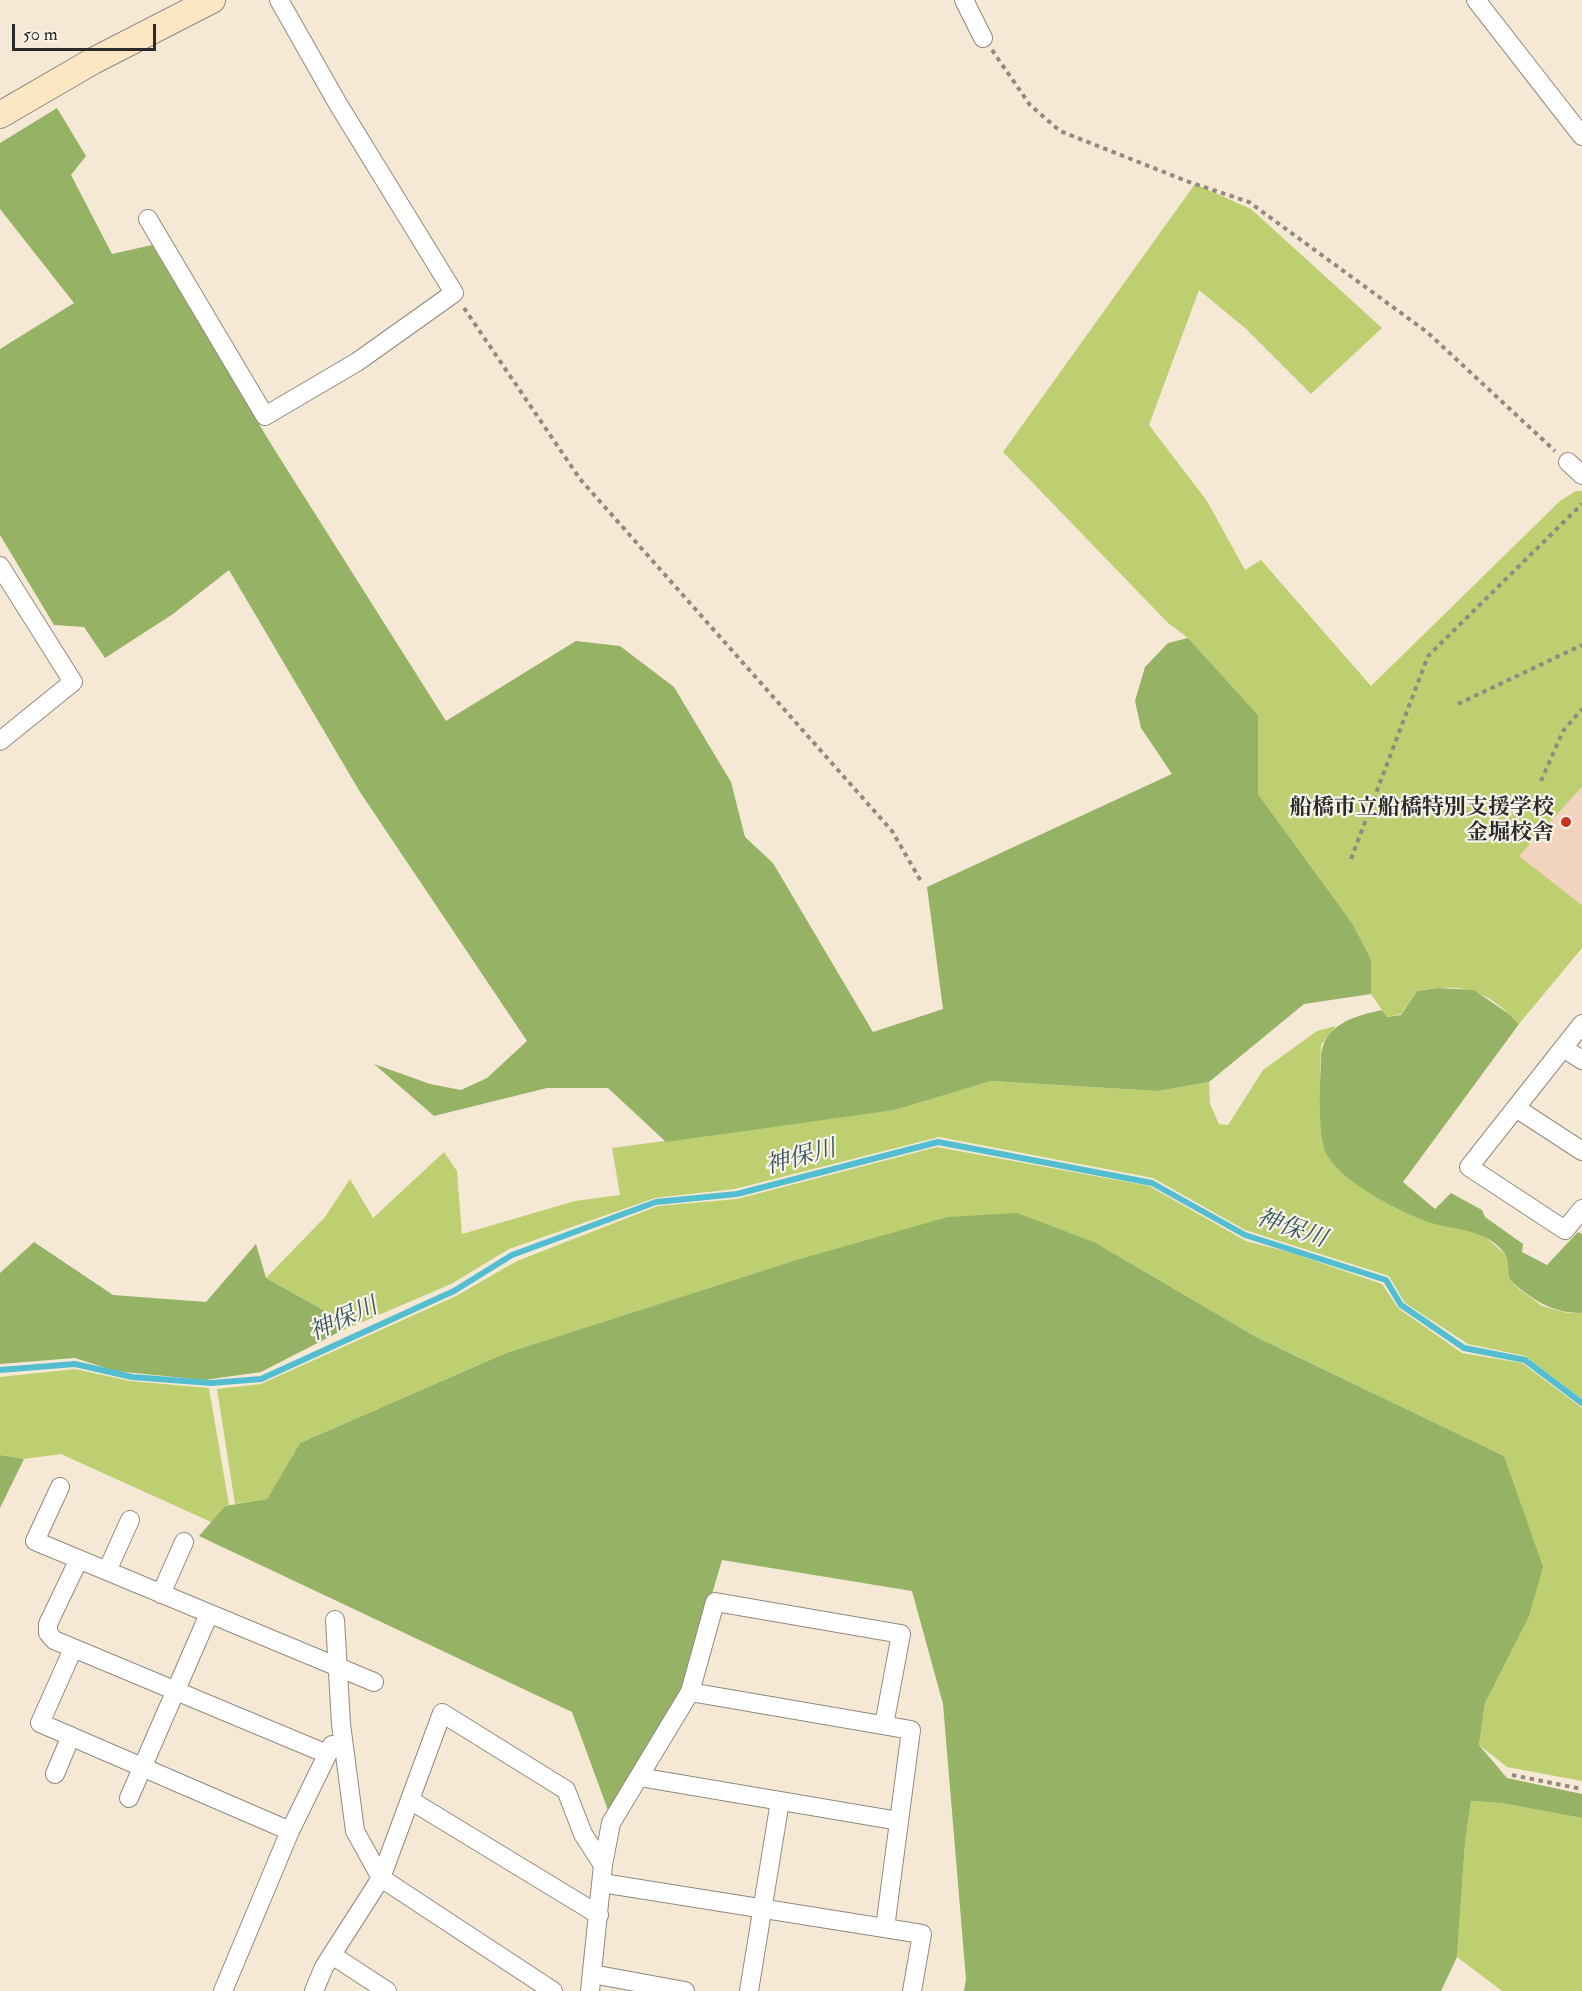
<!DOCTYPE html>
<html>
<head>
<meta charset="utf-8">
<style>
  body { margin:0 }
  #map { position:relative; width:1582px; height:1991px; overflow:hidden; background:#f5e9d6; font-family:"IM FELL Double Pica",serif }
  canvas { display:block }
  .scale { position:absolute; left:12px; top:24px; width:144px; height:27px; box-sizing:border-box; border:3px solid #2b2b2b; border-top:0; padding-left:8px; font-size:18px; line-height:21px; white-space:nowrap; color:#2b2b2b; -webkit-text-stroke:4px #f7f3e8; paint-order:stroke }
</style>
</head>
<body>
<div id="map">
<canvas width="1582" height="1991"></canvas>
<div class="scale">50 m</div>
</div>
<script>
const context = document.querySelector('canvas').getContext('2d');
context.lineJoin = 'round';
function fillPath(path, color) { context.fillStyle = color; context.fill(path, 'evenodd'); }
function strokePath(path, color, width, dash) { context.strokeStyle = color; context.lineWidth = width; context.lineCap = dash ? 'butt' : 'round'; context.setLineDash(dash || []); context.stroke(path); }
function label(font, color, halo, rows, align = 'center') {
  context.font = font + ' "IM FELL Double Pica","Noto Serif JP",serif'; context.lineWidth = 4.5; context.setLineDash([]); context.textBaseline = 'middle'; context.strokeStyle = halo; context.fillStyle = color; for (const [text, x, y, turn = 0] of rows) {
    context.save(); context.translate(x, y); context.rotate((+turn || 0) * Math.PI / 180); context.textAlign = isNaN(turn) ? turn : align; if (halo) context.strokeText(text, 0, 0); context.fillText(text, 0, 0); context.restore();
  }
}
const built = new Path2D(`
  M1582 787V905L1519 856Z`);
const green = new Path2D(`
  M1195 184 1251 209 1382 328 1311 394 1245 328 1199 290 1149 425 1207 501 1245 570 1261 560 1371 686 1560 501 1576 491H1582V787L1519 856 1582 905V948L1519 1024C1486 989 1463 983 1417 991L1401 1014 1387 1017 1371 994V959L1352 923 1258 794V715L1188 638 1168 623 1003 452Z
  M1336 1026 1321 1045 1320 1072 1323 1147 1336 1166 1361 1186 1436 1224 1482 1234 1506 1255 1510 1280 1519 1289 1542 1306 1568 1313H1582V1399L1525 1356 1468 1344 1405 1303 1389 1276 1245 1230 1153 1178 939 1137 735 1189 655 1198 509 1249 451 1284 337 1333 341 1320 266 1278 325 1217 350 1179 373 1218 444 1152 457 1171 462 1234 575 1201 620 1195 612 1148 895 1110 991 1081 1158 1091 1209 1082 1210 1104 1219 1124 1228 1125 1263 1070 1317 1031Z
  M937 1147 1149 1186 1246 1241 1292 1253 1382 1284 1398 1308 1462 1353 1522 1363 1582 1408V1781L1507 1767 1479 1745 1485 1703 1528 1619 1504 1456 1256 1337 1096 1243 793 1261 506 1353 300 1443 267 1499 235 1504 217 1389 261 1384 456 1296 517 1261 658 1206 737 1199Z
  M75 1369 130 1381 209 1388 229 1505 225 1506 211 1522 61 1454 24 1459 0 1455V1377Z
  M1471 1801 1501 1803 1582 1818V1991H1502L1457 1957 1465 1843Z`);
const forest = new Path2D(`
  M57 108 86 156 71 175 112 254 152 245 271 444 446 721 576 641 620 646 674 687 731 782 745 837 773 863 873 1032 943 1009 927 887 1172 774 1141 728 1135 701 1145 667 1168 643 1188 638 1258 715V794L1352 923 1371 959V994L1304 1004 1209 1082 1158 1091 991 1081 895 1110 666 1142 608 1088H547L434 1116 374 1064 430 1084 461 1090 487 1078 527 1041 360 792 229 570 173 614 105 658 84 627 54 625 0 535V349L74 303 0 209V143Z
  M1438 988 1474 990 1509 1014 1519 1024 1403 1182 1435 1209 1451 1193 1482 1210 1485 1217 1523 1244 1522 1252 1547 1265 1578 1232 1582 1234V1313C1552 1313 1532 1300 1510 1280 1508 1273 1508 1259 1505 1254 1488 1230 1460 1231 1435 1224 1405 1215 1330 1178 1323 1145 1318 1118 1320 1086 1321 1058 1322 1025 1354 1016 1382 1010L1387 1017 1401 1015 1417 991Z
  M1017 1213 1096 1243 1256 1337 1504 1456 1543 1567 1528 1619 1485 1703 1479 1745 1507 1778 1582 1794V1818L1501 1803 1471 1801 1465 1843 1457 1957 1441 1991H964L966 1979 943 1704 912 1591 722 1560 681 1700 609 1813 572 1712 199 1536 225 1506 267 1499 300 1443 506 1353 793 1261 948 1217Z
  M34 1242 113 1295 206 1302 256 1244 266 1278 341 1320 337 1333 261 1372 204 1380 115 1371 75 1358 0 1364V1273Z
  M0 1455 24 1459 0 1508Z`);
const stream = new Path2D(`
  M0 1370 75 1364 132 1377 211 1383 261 1379 454 1291 512 1255 656 1202 737 1194 938 1142 1152 1183 1245 1235 1386 1280 1401 1305 1464 1348 1525 1360 1582 1403`);
const path = new Path2D(`
  M992 50 1030 105 1060 131 1189 182 1249 202 1427 332 1555 451
  M464 308 580 479 892 831 922 883
  M1458 704 1582 645
  M1541 781 1563 731 1582 709
  M1351 859 1428 656 1582 504
  M1512 1775 1582 1789`);
const minor = new Path2D(`
  M964 0 983 38
  M1476 0 1582 136
  M148 219 265 416 357 362 454 293 338 104 279 0
  M1568 462 1582 475
  M0 566 73 682 0 741
  M1582 1024 1469 1167 1565 1230 1582 1209
  M1563 1048 1582 1060
  M1516 1108 1582 1151
  M60 1487 35 1541 374 1682
  M79 1559 48 1624V1633L54 1640 327 1754
  M107 1571 130 1520
  M161 1594 184 1542
  M335 1620 341 1724 355 1831 381 1878 553 1991
  M73 1649 40 1723 290 1831
  M690 1692 911 1730 885 1928
  M55 1774 71 1736
  M639 1777 899 1821
  M129 1798 209 1614
  M410 1800 599 1915
  M602 1883 922 1934 912 1991
  M332 1955 387 1991
  M592 1974 685 1991
  M223 1991 290 1831 332 1745
  M314 1991 324 1967 381 1878 442 1713 566 1790 583 1834 603 1865
  M590 1991 603 1865 611 1823 690 1692 715 1602 901 1634 884 1725
  M749 1991 780 1801`);
const secondary = new Path2D(`
  M0 115 93 61 212 0`);
const markers = [
  [1566,822,6,"#c8321e"]
];
const poiNames = [
  ["船橋市立船橋特別支援学校",1554,809],
  ["金堀校舎",1554,834]
];
const waterNames = [
  ["神保川",801,1159,-15],
  ["神保川",1291,1230,19],
  ["神保川",344,1321,-24]
];
fillPath(built, '#f2d4be');
fillPath(green, '#becf72');
fillPath(forest, '#96b264');
strokePath(stream, '#54bed1', 6);
strokePath(minor, '#908a80', 20);
strokePath(secondary, '#908a80', 28);
strokePath(path, '#908a80', 4, [4.5, 4.5]);
strokePath(minor, '#fff', 18);
strokePath(secondary, '#fce6c4', 26);
for (const [x, y, r, color] of markers) { const dot = new Path2D(); dot.arc(x, y, r, 0, 2 * Math.PI); context.fillStyle = color; context.fill(dot); strokePath(dot, '#f7f3e8', 2); }
label('bold 22px', '#2b2b2b', '#f7f3e8', poiNames, 'right');
label('italic 24px', '#37575d', '#f7f3e8', waterNames);
</script>
</body>
</html>
